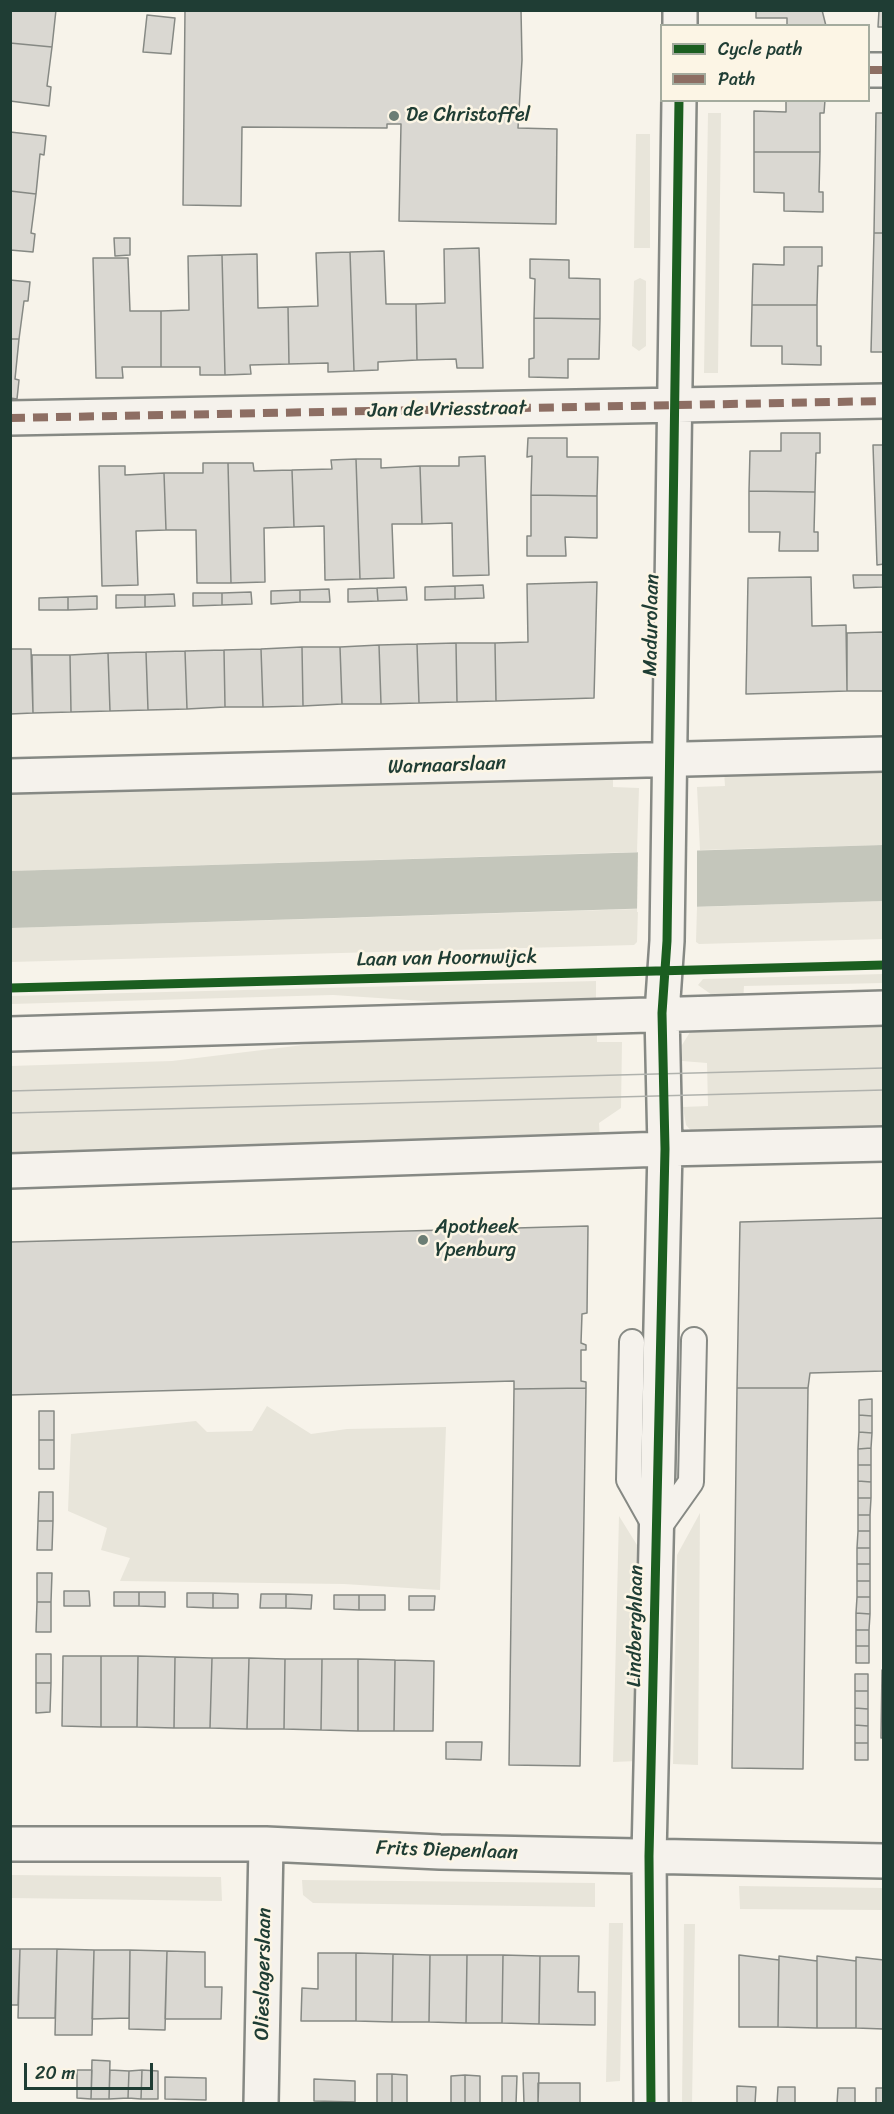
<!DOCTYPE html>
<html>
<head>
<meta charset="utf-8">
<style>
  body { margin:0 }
  #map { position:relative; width:894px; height:2114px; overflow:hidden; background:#f7f3ea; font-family:Sriracha,sans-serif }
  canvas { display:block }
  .frame { position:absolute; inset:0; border:12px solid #1f3d34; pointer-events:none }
  .legend { position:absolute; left:660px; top:24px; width:210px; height:78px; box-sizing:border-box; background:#fcf5e5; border:2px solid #a4ab9e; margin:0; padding:8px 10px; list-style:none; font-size:18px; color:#1f3d34 }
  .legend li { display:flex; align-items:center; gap:12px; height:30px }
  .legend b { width:30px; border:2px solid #a4ab9e }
  .scale { position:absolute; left:24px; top:2063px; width:129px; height:27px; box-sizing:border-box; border:3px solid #1f3d34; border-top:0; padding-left:8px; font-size:18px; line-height:21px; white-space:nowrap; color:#1f3d34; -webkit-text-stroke:4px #fcf5e5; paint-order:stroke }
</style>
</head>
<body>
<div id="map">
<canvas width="894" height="2114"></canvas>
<div class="frame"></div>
<ul class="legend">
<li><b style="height:8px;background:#1b5e20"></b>Cycle path</li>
<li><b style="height:8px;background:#8d6e63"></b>Path</li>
</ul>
<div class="scale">20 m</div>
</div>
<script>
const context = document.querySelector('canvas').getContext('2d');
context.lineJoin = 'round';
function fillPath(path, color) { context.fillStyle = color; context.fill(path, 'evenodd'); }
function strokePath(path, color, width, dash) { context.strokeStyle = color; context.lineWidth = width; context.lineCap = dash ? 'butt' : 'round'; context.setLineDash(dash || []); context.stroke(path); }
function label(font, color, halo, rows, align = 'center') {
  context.font = font + ' Sriracha,sans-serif'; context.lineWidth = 5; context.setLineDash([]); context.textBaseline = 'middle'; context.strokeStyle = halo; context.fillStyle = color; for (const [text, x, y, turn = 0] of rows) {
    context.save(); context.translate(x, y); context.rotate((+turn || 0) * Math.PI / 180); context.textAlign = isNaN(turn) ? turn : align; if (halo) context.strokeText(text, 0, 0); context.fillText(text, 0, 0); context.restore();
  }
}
const green = new Path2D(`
  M708 113H721L718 373H704Z
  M636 134H650V248H634Z
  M640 278 646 281V346L639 351 632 346 634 281Z
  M883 770V845L700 850 697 787 725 786 724 772Z
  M613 775V787L639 788 637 852 11 871 10 791Z
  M883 901V939L699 944 696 942 697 907Z
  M638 909 637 942 634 945 11 962 10 928Z
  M883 974V983L744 986 743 1002 719 1000 698 985 703 979Z
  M596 981V1007H514L333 995 11 1004 10 996Z
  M883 1020V1134L696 1136 686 1125 683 1107 708 1106 707 1063 682 1061V1045L692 1029Z
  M597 1028V1042H622L621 1108 599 1123 600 1142 11 1161 10 1066 172 1061 410 1032Z
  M267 1406 311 1434 347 1429 446 1427 440 1590 344 1584 120 1581 130 1558 101 1550 107 1528 68 1511 71 1434 196 1421 207 1432 252 1431Z
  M700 1513 698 1765 673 1764 677 1555Z
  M619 1516 642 1553 637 1761 613 1762Z
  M11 1875 221 1877 222 1901 11 1898Z
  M302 1880 595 1883V1907L313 1903 303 1895Z
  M739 1886 883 1888V1910L740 1909Z
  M609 1923H623L620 2081 606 2082Z
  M684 1924H695L692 2104 682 2103Z`);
const water = new Path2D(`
  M883 845 884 901 11 928 10 871Z`);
const pier = new Path2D(`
  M697 847V910L637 912 638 849Z`);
const building = new Path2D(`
  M10 10H56L52 47 10 43Z
  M185 10H521L522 60 518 128 557 129 556 224 399 221 401 124H387V128L242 127 241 206 183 205Z
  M756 10H822L826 26H787V18H756Z
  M879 10H884V27H878Z
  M147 15 175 18 171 54 143 52Z
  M10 43 52 47 47 86 51 87 49 106 10 101Z
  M786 100H825L824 113H820V152H754V111L786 112Z
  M876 113H884V233H874Z
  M10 132 46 136 44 155 40 154 36 194 10 191Z
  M754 152H820L819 192H823V212L784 211V193L754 192Z
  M10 191 36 194 31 233 35 234 33 252 10 250Z
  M874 233H884V352H871Z
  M114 238H130V255L115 256Z
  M784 247H822V266H818L817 305H752L753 264 784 265Z
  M479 248 483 368H457L456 359 417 360 416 304 445 303 444 249Z
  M384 251 386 304H416L417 360 378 362V370L354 371 350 252Z
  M350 252 354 371 328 372V363L289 364 288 307 318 306 316 253Z
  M257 254 258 308 288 307 289 364 250 365 251 374 225 375 222 255Z
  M222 255 225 375H200V367H161V311L189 310 188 256Z
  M93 258H128L130 311H161V367H122L123 378H96Z
  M530 259 569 260V278L600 279V319L534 318 535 279 530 278Z
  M10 280 30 282 28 301H24L19 339H10Z
  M752 305H817V346H821V365L782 364V346H751Z
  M534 318 600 319 599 359H568V378L529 377V359L534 358Z
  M10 339H19L15 379 19 380 17 399 10 398Z
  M781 433H820V453H816L815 492 749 491 750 451H781Z
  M528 438H567V457H598L597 496 531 495 532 456 527 457Z
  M873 445H884V564L877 565Z
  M485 456 489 575 453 576 452 523 422 524 420 466H459V457Z
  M356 459H381V468L420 466 422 524H392L394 578 360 579Z
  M356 459 360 579 325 580 324 526 294 527 292 470 332 469 331 460Z
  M203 463H228L231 583H197L196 530H166L164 473H203Z
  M228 463H253L254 471 292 470 294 527 264 528 265 582 231 583Z
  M99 466H125V475L164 473 166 530 136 531 138 585 102 586Z
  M749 491 815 492 814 532H818V551H779L780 532H749Z
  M531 495 597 496V538L565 537 566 556H527V536H531Z
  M853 575H883V587L854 588Z
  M811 577 812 626 846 625 847 691 746 694 748 578Z
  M597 582 594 698 496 701 495 643 528 642 527 584Z
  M483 585 484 598 455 599V586Z
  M455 586V599L425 600V587Z
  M406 587 407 600 378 601 377 588Z
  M377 588 378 601 348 602V589Z
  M329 589 330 602H300V590Z
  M300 590V602L271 604V591Z
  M251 592 252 604 222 605V593Z
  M193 593H222V605L193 606Z
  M174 594 175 606 145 607V595Z
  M116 595H145V607L116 608Z
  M97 596V609L68 610V597Z
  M68 597V610H39V598Z
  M884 632V691H847V633Z
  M456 643H495L496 701 457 702Z
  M456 643 457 702 419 703 417 644Z
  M417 644 419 703 381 704 379 645Z
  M379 645 381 704H342L340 647Z
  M302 647 303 706 263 707 261 649Z
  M302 647H340L342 704 303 706Z
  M10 649H31L33 713 10 714Z
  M261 649 263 707H225L224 650Z
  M224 650 225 707 187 709 185 651Z
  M185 651 187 709 148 710 146 652Z
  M146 652 148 710 110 711 108 653Z
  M108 653 110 711 71 712 70 655Z
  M32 655H70L71 712 33 713Z
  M884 1218V1371L810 1373 808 1388H737L740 1222Z
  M588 1226 587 1313 582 1314 581 1343 586 1345V1350H581V1381L586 1382V1388L514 1389V1381L10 1395V1242Z
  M586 1388 580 1766 509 1765 514 1389Z
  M737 1388H808L803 1769 732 1768Z
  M872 1399V1416L859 1415V1400Z
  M39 1411H54V1440H39Z
  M859 1415 872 1416V1433L859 1432Z
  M859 1432 872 1433 871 1448 858 1449Z
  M39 1440H54V1469H39Z
  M871 1448V1465H858V1449Z
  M858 1465H871V1482L858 1481Z
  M858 1481 871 1482V1498H858Z
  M39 1492H53V1521H38Z
  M858 1498H871L870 1515H858Z
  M858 1515H870V1531H858Z
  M38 1521H53L52 1550H37Z
  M858 1531H870V1548H857Z
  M857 1548H870V1564H857Z
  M857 1564H870V1581H857Z
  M37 1573H52L51 1602H37Z
  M857 1581H870V1597H857Z
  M64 1591H89L90 1606H64Z
  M114 1592H139V1606H114Z
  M139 1592H165V1607L139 1606Z
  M187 1593H213V1608L187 1607Z
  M213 1593 238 1594V1608H213Z
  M261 1594H286V1608H260Z
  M286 1594 312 1595 311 1609 286 1608Z
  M334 1595H359V1610L334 1609Z
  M359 1595H385V1610H359Z
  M409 1596H435L434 1610H409Z
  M857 1597H870V1614L856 1613Z
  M37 1602H51V1632H36Z
  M856 1613 870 1614 869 1630H856Z
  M856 1630H869V1646H856Z
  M856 1646H869V1663H856Z
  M36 1654H51V1683H36Z
  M63 1656H101V1727L62 1726Z
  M101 1656H138L137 1727H101Z
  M138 1656 175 1657 174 1728 137 1727Z
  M175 1657 212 1658 210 1728H174Z
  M212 1658H249L247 1729 210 1728Z
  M249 1658 285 1659 284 1729H247Z
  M285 1659H322L321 1730 284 1729Z
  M322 1659H358V1731L321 1730Z
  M358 1659 395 1660 394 1731H358Z
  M395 1660 434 1661 433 1731H394Z
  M882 1670H884V1738H881Z
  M855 1674H868V1691H855Z
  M36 1683H51L50 1712 36 1713Z
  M855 1691H868V1709L855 1708Z
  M855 1708 868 1709V1726L855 1725Z
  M855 1725 868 1726V1743H855Z
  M446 1742H482L481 1760 446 1759Z
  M855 1743H868V1760H855Z
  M10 1949H20L18 2005H10Z
  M20 1949H57L55 2018H18Z
  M57 1949 94 1950 92 2035H55Z
  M94 1950H130L129 2018 92 2019Z
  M130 1950 167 1951 165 2030 129 2029Z
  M167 1951 205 1952V1987H222L221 2019H165Z
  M318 1953H356V2021H301L302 1988 318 1989Z
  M356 1953 393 1954 392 2022 356 2021Z
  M393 1954 430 1955 429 2022H392Z
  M430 1955H467L466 2023 429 2022Z
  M467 1955H503L502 2023H466Z
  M503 1955 540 1956 539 2024 502 2023Z
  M739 1955 779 1960 778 2027H739Z
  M540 1956H579L578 1992H595V2025L539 2024Z
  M779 1956 817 1961V2028L778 2027Z
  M817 1956 856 1961V2028H817Z
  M856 1957 884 1960V2029L856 2028Z
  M92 2060 110 2061 109 2099H91Z
  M77 2070H92L91 2099 77 2098Z
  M110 2070 129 2071 128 2098 109 2099Z
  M142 2070 141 2099 128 2098 129 2071Z
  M142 2070 158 2071V2099H141Z
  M523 2073H539L538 2104H524Z
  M377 2074H392V2103H377Z
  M392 2074 407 2075V2103H392Z
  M465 2075V2104H451V2076Z
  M465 2075 480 2076V2104H465Z
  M502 2076H517L516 2104H502Z
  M165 2077 206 2078V2100L165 2099Z
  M314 2079 355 2081V2102L314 2101Z
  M538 2083H580V2104H538Z
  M737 2086 756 2087 755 2104H737Z
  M778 2087H795V2104H777Z
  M838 2088H855V2104H837Z
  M876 2088H884V2104H876Z`);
const service = new Path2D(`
  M632 1342 629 1480 657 1530 691 1482 694 1340`);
const minor = new Path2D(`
  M680 26V10
  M868 70H884
  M10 418 884 401
  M10 776 884 754
  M10 1034 884 1008
  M10 1171 665 1149 884 1144
  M10 1844H266L440 1852 884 1861
  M261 2104 266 1844
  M651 2104 649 1856 665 1149 662 1013 667 941 679 100`);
const tram = new Path2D(`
  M10 1091 884 1068
  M10 1113 884 1090`);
const quiet = new Path2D(`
  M868 70H884
  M10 418 884 401`);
const cycleway = new Path2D(`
  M10 988 884 965
  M651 2104 649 1856 665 1149 662 1013 667 941 679 100`);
const markers = [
  [394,116,6,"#6b7d74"],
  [423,1240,6,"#6b7d74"]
];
const poiNames = [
  ["De Christoffel",406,116],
  ["Apotheek",435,1228],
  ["Ypenburg",435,1251]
];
const streetNames = [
  ["Jan de Vriesstraat",447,410,-1],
  ["Madurolaan",652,625,-89],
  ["Warnaarslaan",447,766,-2],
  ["Laan van Hoornwijck",447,959,-1],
  ["Lindberghlaan",636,1626,-89],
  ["Frits Diepenlaan",447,1851,2],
  ["Olieslagerslaan",264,1974,-89]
];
fillPath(green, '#e8e5da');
fillPath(water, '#c4c6bb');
fillPath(pier, '#f7f3ea');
fillPath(building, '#dad8d2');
strokePath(building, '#868984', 1.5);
strokePath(service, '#868984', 28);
strokePath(minor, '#868984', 38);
strokePath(service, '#f5f2ec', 24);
strokePath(minor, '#f5f2ec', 33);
strokePath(tram, '#b0b2ad', 1.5);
strokePath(quiet, '#8d6e63', 8, [15, 8]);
strokePath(cycleway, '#1b5e20', 9);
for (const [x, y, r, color] of markers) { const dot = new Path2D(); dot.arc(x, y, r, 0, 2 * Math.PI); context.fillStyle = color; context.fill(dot); strokePath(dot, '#fcf5e5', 2); }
label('20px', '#1f3d34', '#fcf5e5', poiNames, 'left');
label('20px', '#1f3d34', '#fcf5e5', streetNames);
</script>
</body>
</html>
